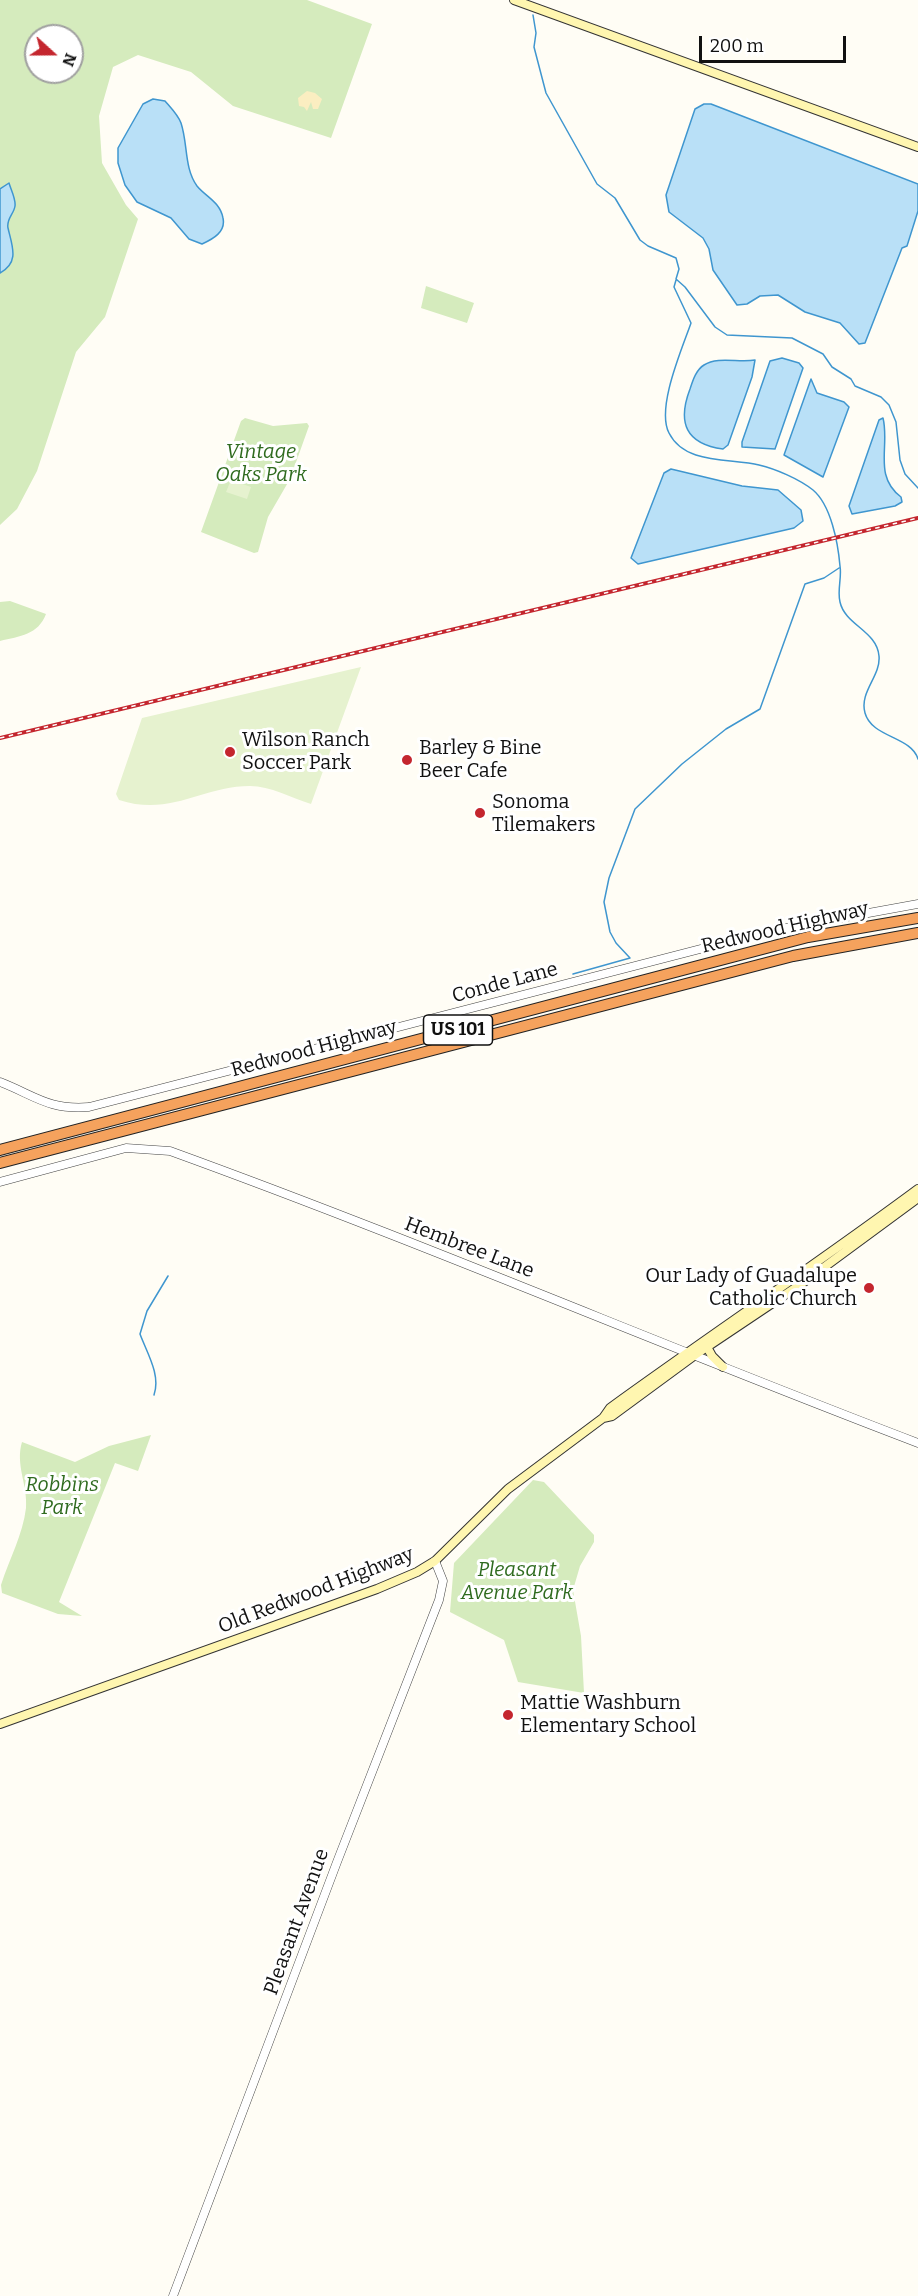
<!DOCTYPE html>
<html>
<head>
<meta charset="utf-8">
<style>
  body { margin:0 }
  #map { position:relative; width:918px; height:2296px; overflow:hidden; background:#fffdf5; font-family:Bitter,serif }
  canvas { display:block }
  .north { position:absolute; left:24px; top:24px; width:60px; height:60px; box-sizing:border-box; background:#fff; border:2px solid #a0a0a0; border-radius:50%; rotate:111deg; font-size:16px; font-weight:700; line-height:24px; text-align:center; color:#111 }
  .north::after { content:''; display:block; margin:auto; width:21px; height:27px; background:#c4262e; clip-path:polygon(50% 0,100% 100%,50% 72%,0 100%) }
  .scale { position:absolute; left:699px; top:36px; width:147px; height:27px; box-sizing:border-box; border:3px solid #111; border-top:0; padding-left:8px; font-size:18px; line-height:21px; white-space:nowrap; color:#111; -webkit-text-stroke:4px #fff; paint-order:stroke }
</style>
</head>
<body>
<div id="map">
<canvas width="918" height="2296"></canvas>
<div class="north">N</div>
<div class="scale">200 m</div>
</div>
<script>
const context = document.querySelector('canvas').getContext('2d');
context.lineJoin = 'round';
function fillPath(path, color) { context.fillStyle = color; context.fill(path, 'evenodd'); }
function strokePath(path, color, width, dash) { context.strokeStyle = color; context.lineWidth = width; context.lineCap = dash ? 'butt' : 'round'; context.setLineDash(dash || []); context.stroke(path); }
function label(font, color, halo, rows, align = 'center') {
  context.font = font + ' Bitter,serif'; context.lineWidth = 6; context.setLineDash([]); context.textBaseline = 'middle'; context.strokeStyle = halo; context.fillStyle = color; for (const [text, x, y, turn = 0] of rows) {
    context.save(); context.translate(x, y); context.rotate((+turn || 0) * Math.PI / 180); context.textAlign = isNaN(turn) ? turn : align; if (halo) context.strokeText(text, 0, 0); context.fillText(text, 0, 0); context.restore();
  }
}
const green = new Path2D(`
  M0 0H307L372 24 331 138 233 106 191 72 138 55 113 67 99 116 102 163 126 205 138 219 105 317 76 352 37 471 17 509 0 525ZM36 36H72V72H36Z
  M426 286 474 303 467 323 421 308Z
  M245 418 273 426 307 423 309 426 290 479 268 517 258 552 254 553 201 532 241 421Z
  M10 601 46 614C38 635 20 636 0 641V602Z
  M151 1435 138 1471 115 1463 59 1602 82 1616 58 1614 2 1593 1 1585C9 1560 23 1534 26 1508 28 1485 15 1465 22 1442L75 1462 109 1446Z
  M533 1480 544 1482 594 1535V1542L580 1566 573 1590 581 1636 584 1693 518 1682 504 1640 450 1612 454 1563Z`);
const sand = new Path2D(`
  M307 91 315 93 322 99 318 109H313L311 102 307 111 304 107 299 106 298 98Z`);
const pitch = new Path2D(`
  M231 480 251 487 247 499 226 492Z
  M361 667 311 804C292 798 270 786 250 786 202 786 171 817 119 800L116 794 142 718Z`);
const water = new Path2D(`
  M153 99 165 101C171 108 178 115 181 123 188 144 184 168 197 186 206 197 220 202 223 218 226 232 213 239 202 244L189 239 171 218 137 202 125 185 118 163V148L143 104Z
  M704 104H711L918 184V211L907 246 902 248 865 343 859 344 840 323 805 312 778 295 760 296 747 304 737 305 713 270 709 249 703 238 669 212 666 195 695 109Z
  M9 183C11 190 16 199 15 206 14 214 6 219 8 228 12 246 20 262 0 273V189Z
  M782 358 799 363 803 368 775 449 742 447V442L770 361Z
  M755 360 752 377 728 445 723 449C686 444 677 423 690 389 693 380 696 370 704 365 718 356 739 363 755 360Z
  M811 379 817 393 844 402 849 407 823 477 784 455Z
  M883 418C890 446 873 476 901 497L902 502 895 506 852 514 849 506 879 420Z
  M671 469 742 486 778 490 801 510 803 521 794 528 638 564 631 558 664 473Z`);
const stream = new Path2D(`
  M533 15 536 33 534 47 546 93 597 184 615 198 640 240 648 246 676 258 679 269 676 279 685 287 715 327 727 335 792 338 823 354 832 367 851 379 855 386 881 397 889 405 896 422 900 460 905 474 918 488
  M676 280 674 287 691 323C682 349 656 408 669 433 685 465 730 458 759 465 776 469 799 479 813 490 831 505 838 543 840 566 842 578 837 590 840 602 845 625 877 631 879 656 881 676 859 692 865 713 872 738 911 736 918 759
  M573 974 630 958 616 943 610 932 604 902 609 878 635 809 682 764 726 729 760 709 805 584 824 578 839 568
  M154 1395C161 1375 147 1353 140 1334L147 1311 168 1276`);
const tertiary = new Path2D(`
  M0 1082C36 1096 48 1110 89 1107L770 931 918 904
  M0 1182 126 1148 170 1151C421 1242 668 1348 918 1443
  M173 2296 337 1862 439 1600 443 1581 435 1561`);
const secondary = new Path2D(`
  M514 0 918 147
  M707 1347 712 1356 723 1367
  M603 1418 612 1416 695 1355 804 1282 918 1198
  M0 1724 377 1589 417 1572 435 1561 508 1489 603 1418 610 1408C712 1334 817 1264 918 1189`);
const motorway = new Path2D(`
  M0 1150 808 937 918 918
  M0 1163 793 956 918 933`);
const rail = new Path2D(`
  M0 738 918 518`);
const markers = [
  [230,752,6,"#c4262e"],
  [407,760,6,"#c4262e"],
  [480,813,6,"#c4262e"],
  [869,1288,6,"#c4262e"],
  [508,1715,6,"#c4262e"]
];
const shields = [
  [458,1030,69]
];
const shieldNames = [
  ["US 101",458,1030]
];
const parkNames = [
  ["Vintage",261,452],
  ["Oaks Park",261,475],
  ["Robbins",62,1485],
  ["Park",62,1508],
  ["Pleasant",517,1570],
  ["Avenue Park",517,1593]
];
const poiNames = [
  ["Wilson Ranch",242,740],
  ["Soccer Park",242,763],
  ["Barley & Bine",419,748],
  ["Beer Cafe",419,771],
  ["Sonoma",492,802],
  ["Tilemakers",492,825],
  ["Our Lady of Guadalupe",857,1276,"right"],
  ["Catholic Church",857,1299,"right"],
  ["Mattie Washburn",520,1703],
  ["Elementary School",520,1726]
];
const streetNames = [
  ["Redwood Highway",785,928,-13],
  ["Conde Lane",505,983,-15],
  ["Redwood Highway",314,1049,-15],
  ["Hembree Lane",469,1248,21],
  ["Old Redwood Highway",316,1591,-21],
  ["Pleasant Avenue",297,1922,-70]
];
fillPath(green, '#d5ebbd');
fillPath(sand, '#fbeec1');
fillPath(pitch, '#e6f2cf');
fillPath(water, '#b9e0f7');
strokePath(water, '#3f96cf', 1.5);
strokePath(stream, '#3f96cf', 1.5);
strokePath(tertiary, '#444', 9);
strokePath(secondary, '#333', 10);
strokePath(motorway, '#222', 12);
strokePath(tertiary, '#fff', 8);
strokePath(secondary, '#fff6b0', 8);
strokePath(motorway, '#f5a25d', 10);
strokePath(rail, '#c4262e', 4);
strokePath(rail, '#fff', 1.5, [4.5]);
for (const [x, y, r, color] of markers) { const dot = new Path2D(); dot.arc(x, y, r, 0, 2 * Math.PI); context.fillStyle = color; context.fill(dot); strokePath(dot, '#fff', 2); }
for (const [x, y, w] of shields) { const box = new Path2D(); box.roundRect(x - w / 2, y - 15, w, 30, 4.5); context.fillStyle = '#fff'; context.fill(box); strokePath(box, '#111', 1.5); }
label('bold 18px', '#111', null, shieldNames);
label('italic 20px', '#2f6b1f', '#fff', parkNames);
label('20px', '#111', '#fff', poiNames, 'left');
label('20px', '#111', '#fff', streetNames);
</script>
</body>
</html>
